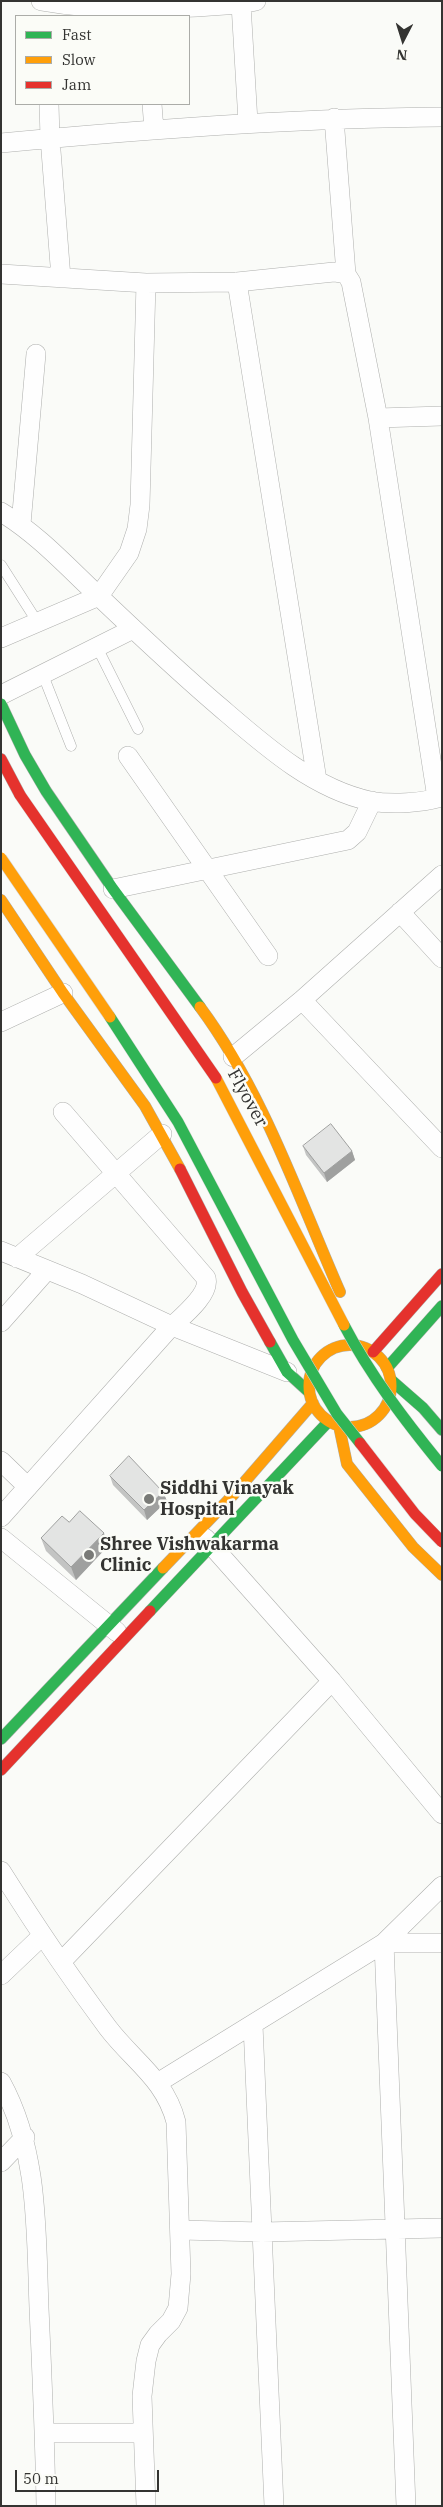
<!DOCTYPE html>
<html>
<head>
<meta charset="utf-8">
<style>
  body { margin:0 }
  #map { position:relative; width:443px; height:2507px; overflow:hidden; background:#fafbf8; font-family:"IBM Plex Serif",serif }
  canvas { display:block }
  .frame { position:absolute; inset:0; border:2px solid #343432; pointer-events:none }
  .legend { position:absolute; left:15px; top:15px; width:175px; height:90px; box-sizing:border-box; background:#fbfcf7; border:1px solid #abaca8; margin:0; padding:6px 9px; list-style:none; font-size:15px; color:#343432 }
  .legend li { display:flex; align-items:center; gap:10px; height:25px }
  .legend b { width:25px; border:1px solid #abaca8 }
  .north { position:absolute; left:378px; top:15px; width:50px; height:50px; -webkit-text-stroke:4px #fbfcf7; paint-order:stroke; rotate:185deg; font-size:14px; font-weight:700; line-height:20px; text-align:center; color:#343432 }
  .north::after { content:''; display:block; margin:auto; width:18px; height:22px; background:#343432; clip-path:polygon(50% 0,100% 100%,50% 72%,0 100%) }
  .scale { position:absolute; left:15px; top:2470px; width:144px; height:22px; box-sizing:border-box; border:2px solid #343432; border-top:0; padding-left:6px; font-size:15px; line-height:18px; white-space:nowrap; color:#343432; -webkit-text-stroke:4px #fbfcf7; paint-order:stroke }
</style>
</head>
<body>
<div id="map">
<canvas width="443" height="2507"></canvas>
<div class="frame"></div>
<ul class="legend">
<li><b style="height:6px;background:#30b455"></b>Fast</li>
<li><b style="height:6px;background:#ff9f0a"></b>Slow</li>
<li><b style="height:6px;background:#e5322d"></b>Jam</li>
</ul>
<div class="north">N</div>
<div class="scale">50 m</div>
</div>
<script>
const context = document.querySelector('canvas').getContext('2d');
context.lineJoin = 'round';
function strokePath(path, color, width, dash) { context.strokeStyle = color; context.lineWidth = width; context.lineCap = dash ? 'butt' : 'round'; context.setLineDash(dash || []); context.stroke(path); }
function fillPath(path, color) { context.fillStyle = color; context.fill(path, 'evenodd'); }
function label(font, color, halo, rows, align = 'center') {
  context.font = font + ' "IBM Plex Serif",serif'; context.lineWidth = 5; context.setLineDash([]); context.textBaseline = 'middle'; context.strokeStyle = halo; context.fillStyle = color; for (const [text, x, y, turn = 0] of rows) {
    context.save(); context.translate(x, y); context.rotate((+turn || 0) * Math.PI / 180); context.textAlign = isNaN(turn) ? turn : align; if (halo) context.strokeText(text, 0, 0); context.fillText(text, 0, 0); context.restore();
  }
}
const lane = new Path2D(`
  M1 565 38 623
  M97 647 138 729
  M43 675 71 746`);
const street = new Path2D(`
  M41 1C108 13 174 9 241 4L256 1
  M241 4 248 122
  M49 104 50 138 61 278
  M152 104 154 130
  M334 118 346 274
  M1 143C148 129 294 118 442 117
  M1 274 146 283 237 282 334 272 346 274 351 282 378 418 437 798
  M237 282 317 780
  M378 418 442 416
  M1 512C34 532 60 559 87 585 131 627 175 669 221 708 264 745 313 789 370 801 392 805 421 803 442 797
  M21 524 36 354
  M1 638 99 596 129 553 137 529 140 505 146 283
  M1 695 133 629
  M128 756 268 956
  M113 889 348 840 357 832 372 801
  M400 912 442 958
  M302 1000 442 1148
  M1 1022 63 993
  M233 1057 302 1000 442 875
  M1 1251 82 1284 172 1326 287 1372
  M17 1258 162 1134
  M1 1322 47 1270
  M1 1461 28 1487
  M1 1517C57 1455 112 1393 167 1331 179 1319 211 1295 206 1278L63 1112
  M1 1538 117 1632
  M205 1538 332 1681 442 1814
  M1 1871C35 1925 70 1977 108 2028 134 2062 165 2079 176 2122L181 2274 178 2308 171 2321 158 2334 150 2345 146 2361 142 2396 146 2506
  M61 1962 332 1681
  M1 1975 42 1936
  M253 2025 274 2506
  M1 2082C39 2151 36 2232 39 2308 42 2374 45 2440 46 2506
  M159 2082 384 1943 442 1886
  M1 2162 25 2137
  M180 2230 262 2232 442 2228
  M45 2433H143
  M406 2506 384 1943H442`);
const fast = new Path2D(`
  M1 704 25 755 46 791 113 889 200 1007
  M270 1342 287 1372 309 1392
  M387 1368 442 1306
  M391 1380 423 1408 442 1430
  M150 1611 329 1421
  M1 1739 163 1568`);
const slow = new Path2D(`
  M1 900 63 993 145 1106 180 1169
  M200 1007C263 1092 298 1196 340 1292
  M309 1386a41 41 0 1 1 82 0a41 41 0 1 1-82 0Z
  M339 1426 347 1464 413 1547 442 1575
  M163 1568 234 1494 313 1403`);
const jam = new Path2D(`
  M1 759 20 795
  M180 1169 242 1292 270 1342
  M373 1352 442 1274
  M1 1770 150 1611`);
const fastBridge = new Path2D(`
  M110 1017 178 1122 293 1340 337 1414 360 1443
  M344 1325C370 1375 406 1422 442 1466`);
const slowBridge = new Path2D(`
  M1 858 110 1017
  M216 1078 344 1325`);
const jamBridge = new Path2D(`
  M20 795 216 1078
  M360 1443 415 1514 442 1542`);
const wall = new Path2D(`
  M303 1146 352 1151 355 1160 327 1182 306 1155Z
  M110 1476 163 1492 167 1501 147 1520 113 1485Z
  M69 1522 108 1546 76 1580 46 1551 41 1538Z`);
const shadedWall = new Path2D(`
  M352 1151 355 1160 327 1182 324 1173Z
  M163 1492 167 1501 147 1520 144 1510Z
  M104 1533 108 1546 76 1580 71 1567Z`);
const building = new Path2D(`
  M331 1124 352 1151 324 1173 303 1146Z
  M129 1456 163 1492 144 1510 110 1476Z
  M80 1511 104 1533 71 1567 41 1538 62 1516 69 1522Z`);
const markers = [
  [149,1499,6,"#797a77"],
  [89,1555,6,"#797a77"]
];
const streetNames = [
  ["Flyover",247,1098,61]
];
const poiNames = [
  ["Siddhi Vinayak",160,1489],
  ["Hospital",160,1510],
  ["Shree Vishwakarma",100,1545],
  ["Clinic",100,1566]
];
strokePath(lane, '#aeafad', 11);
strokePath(street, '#aeafad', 20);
strokePath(fast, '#aeafad', 12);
strokePath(slow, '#aeafad', 12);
strokePath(jam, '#aeafad', 12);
strokePath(lane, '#fefefe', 10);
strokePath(street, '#fefefe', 19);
strokePath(fast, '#30b455', 11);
strokePath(slow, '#ff9f0a', 11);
strokePath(jam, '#e5322d', 11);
strokePath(fastBridge, '#d5d5d4', 12, []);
strokePath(slowBridge, '#d5d5d4', 12, []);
strokePath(jamBridge, '#d5d5d4', 12, []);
strokePath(fastBridge, '#30b455', 11);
strokePath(slowBridge, '#ff9f0a', 11);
strokePath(jamBridge, '#e5322d', 11);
fillPath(wall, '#c3c4c3');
fillPath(shadedWall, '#9fa09f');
fillPath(building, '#e3e4e3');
strokePath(building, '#9fa09f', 1);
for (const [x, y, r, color] of markers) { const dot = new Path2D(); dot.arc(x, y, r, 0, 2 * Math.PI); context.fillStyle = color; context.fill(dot); strokePath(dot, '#fbfcf7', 2); }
label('18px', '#343432', '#fbfcf7', streetNames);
label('bold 18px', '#343432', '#fbfcf7', poiNames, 'left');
</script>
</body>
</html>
